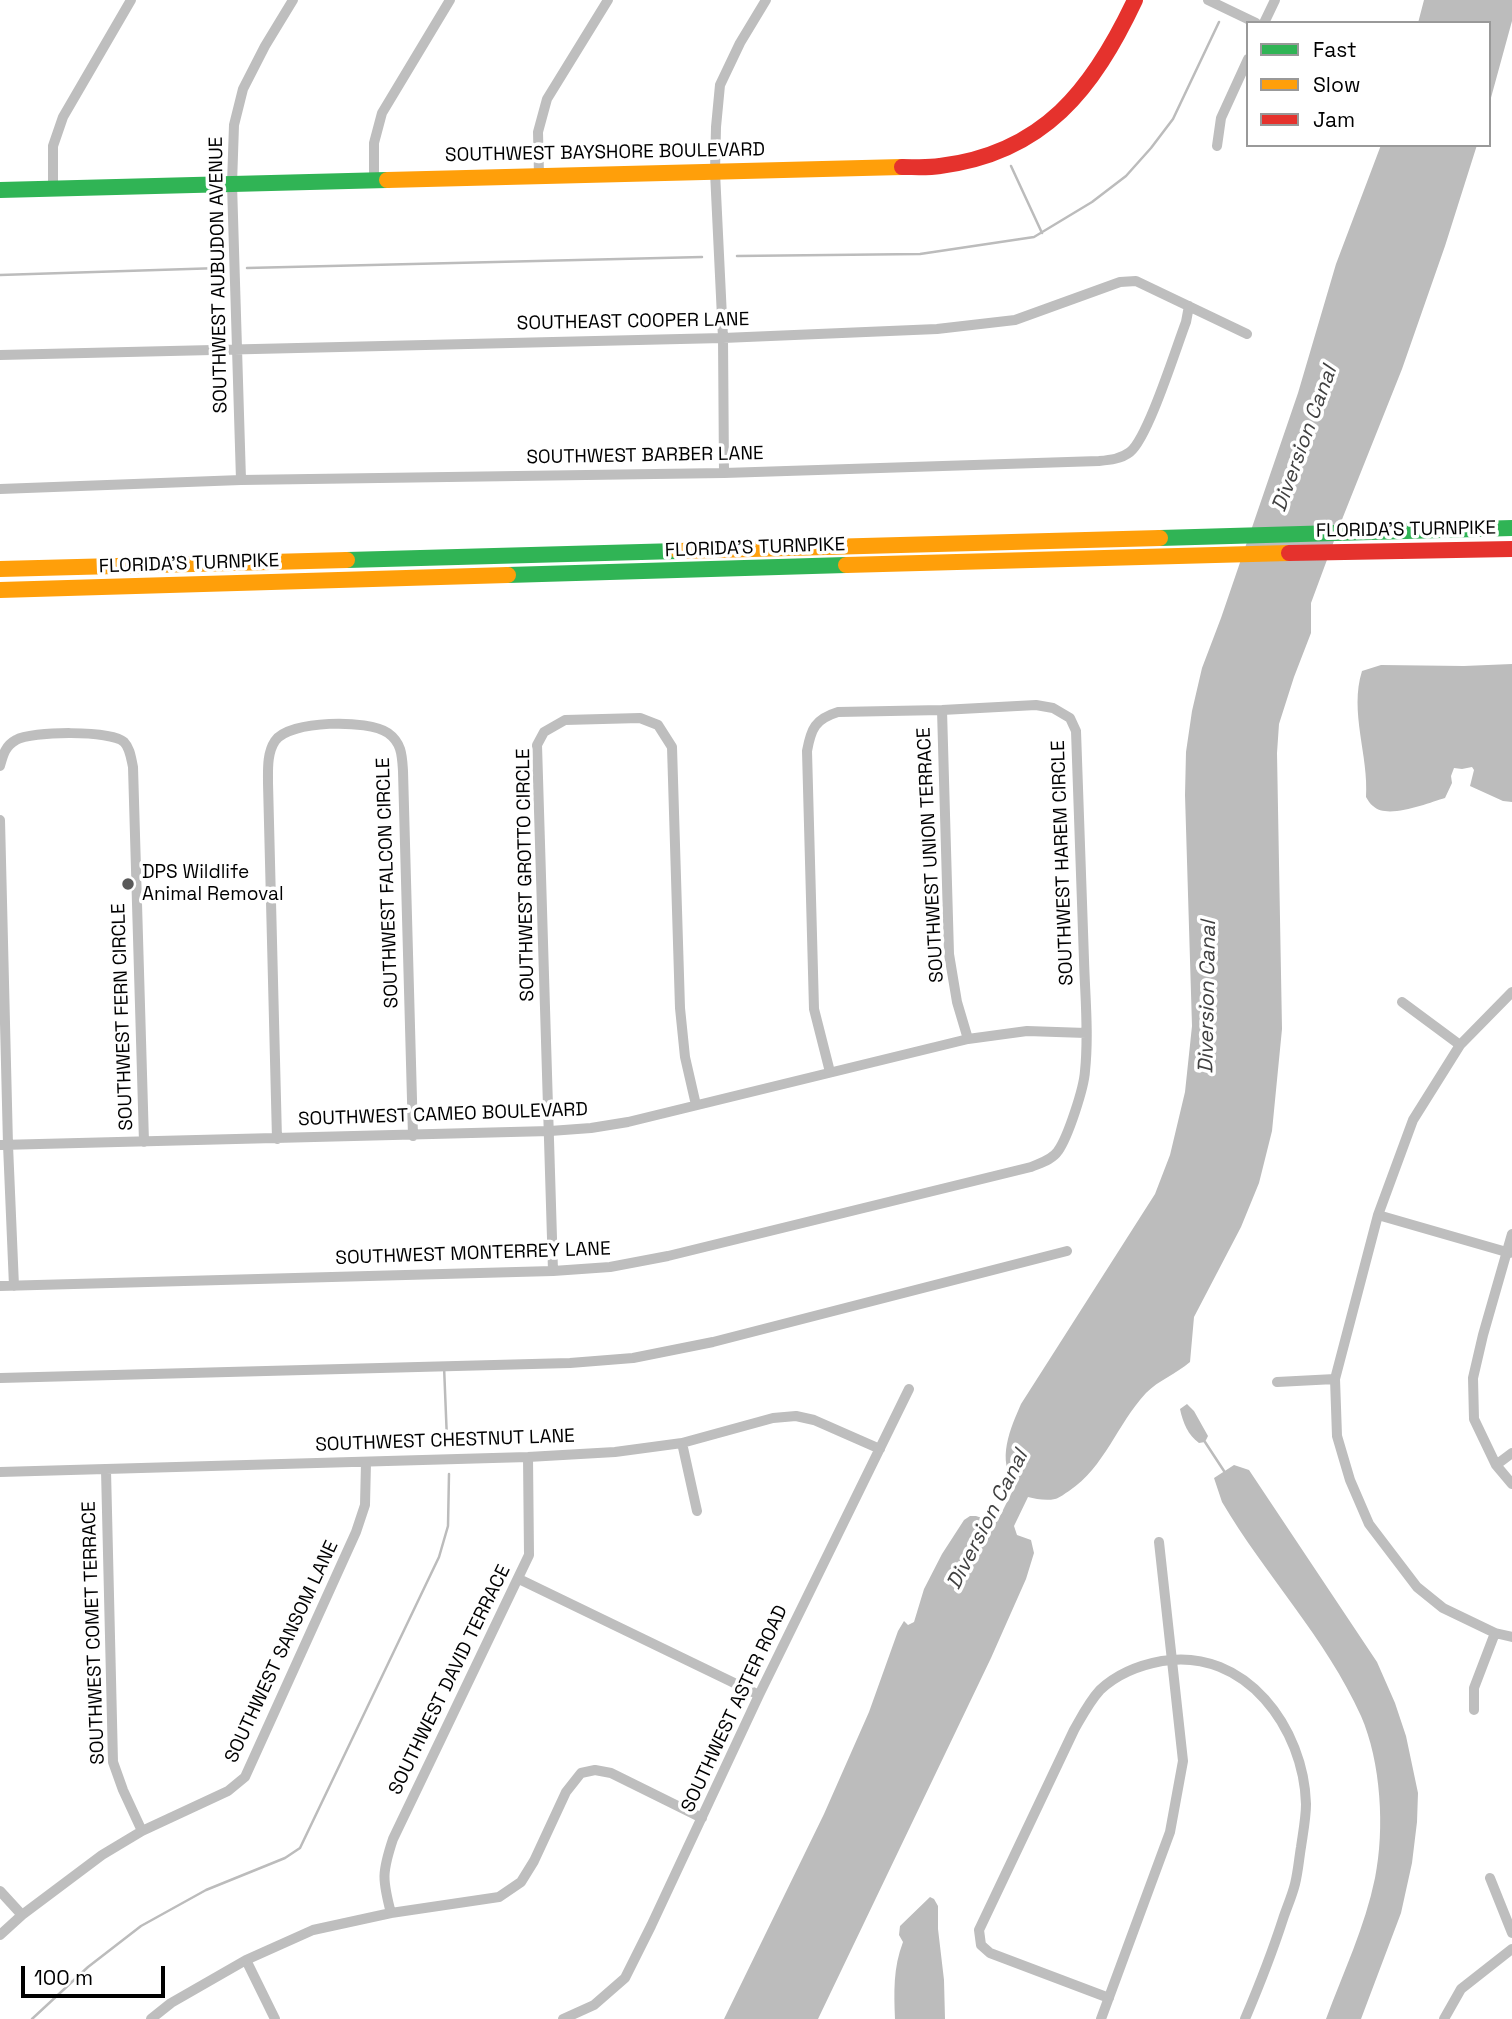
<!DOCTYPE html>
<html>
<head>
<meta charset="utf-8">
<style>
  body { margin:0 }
  #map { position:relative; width:1512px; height:2019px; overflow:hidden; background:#fff; font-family:"Space Grotesk",sans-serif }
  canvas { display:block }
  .legend { position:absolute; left:1246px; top:21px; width:245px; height:126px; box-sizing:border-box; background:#fff; border:2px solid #999; margin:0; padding:9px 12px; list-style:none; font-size:21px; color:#000 }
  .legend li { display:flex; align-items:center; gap:14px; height:35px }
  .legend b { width:35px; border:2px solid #999 }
  .scale { position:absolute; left:21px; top:1966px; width:144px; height:32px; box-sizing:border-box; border:4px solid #000; border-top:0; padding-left:9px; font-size:21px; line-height:24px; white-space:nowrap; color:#000; -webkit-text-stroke:5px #fff; paint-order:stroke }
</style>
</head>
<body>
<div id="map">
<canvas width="1512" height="2019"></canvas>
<ul class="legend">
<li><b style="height:9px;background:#30b455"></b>Fast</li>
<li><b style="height:9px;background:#ff9f0a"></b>Slow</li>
<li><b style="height:9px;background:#e5322d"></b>Jam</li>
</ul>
<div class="scale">100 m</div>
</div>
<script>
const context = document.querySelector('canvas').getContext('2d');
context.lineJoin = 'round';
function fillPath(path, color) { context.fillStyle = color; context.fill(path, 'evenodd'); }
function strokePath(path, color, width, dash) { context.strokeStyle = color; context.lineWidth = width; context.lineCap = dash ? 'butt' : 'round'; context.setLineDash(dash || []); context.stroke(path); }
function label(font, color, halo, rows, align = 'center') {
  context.font = font + ' "Space Grotesk",sans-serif'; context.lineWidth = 7; context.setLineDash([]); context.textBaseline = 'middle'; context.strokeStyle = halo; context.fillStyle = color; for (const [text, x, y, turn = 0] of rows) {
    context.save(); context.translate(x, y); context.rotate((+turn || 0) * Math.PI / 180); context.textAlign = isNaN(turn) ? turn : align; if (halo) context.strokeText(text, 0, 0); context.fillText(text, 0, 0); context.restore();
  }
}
const water = new Path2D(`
  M1424 0H1512V21L1489 105V23H1418Z
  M1381 145H1477L1445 246 1402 369 1341 522 1311 603V633L1294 677 1279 724 1277 753 1282 1029 1272 1131 1259 1183 1241 1227 1194 1317 1190 1362C1176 1374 1159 1380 1146 1393 1117 1424 1105 1467 1069 1491 1065 1493 1060 1498 1055 1499 1046 1501 1036 1499 1028 1497L1014 1526 1017 1535 1031 1540 1034 1553 1026 1579 991 1658 818 2019H724L824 1814 869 1712 898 1631 904 1621 908 1625 914 1622 924 1589 942 1554 964 1520 970 1516H976L988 1520 999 1518 1016 1484C995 1462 1011 1427 1021 1404L1155 1194 1170 1155 1185 1092 1192 1026 1185 795 1186 752 1192 711 1202 668 1221 618 1298 393 1336 264Z
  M1512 664V802L1503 801 1470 786 1474 770 1472 767 1462 769 1454 768 1451 776 1452 783 1445 798C1428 803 1387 820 1373 806 1370 804 1368 800 1366 797 1369 756 1349 712 1362 671L1381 665 1464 666Z
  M1187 1404 1194 1411 1208 1436 1205 1442 1199 1443C1188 1435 1183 1423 1180 1409Z
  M1234 1465 1249 1470 1377 1662 1395 1703 1406 1736 1418 1793 1417 1822 1412 1863 1401 1913 1361 2019H1326C1343 1973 1365 1927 1375 1878 1385 1829 1381 1762 1361 1716 1326 1638 1265 1575 1222 1502L1214 1478Z
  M930 1897 934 1899 938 1906V1929L944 1980 945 2019H895C894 1992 893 1968 903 1942L899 1935 900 1926Z`);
const stream = new Path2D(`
  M1011 166 1042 233
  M737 256 920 254 1034 237 1092 202 1126 176 1151 148 1173 119 1219 22
  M247 268 702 257
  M0 275 220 268
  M444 1366 447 1440
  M1205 1442 1224 1471
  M32 2019 88 1967 141 1926 206 1890 285 1858 300 1848 439 1557 448 1526 449 1474`);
const canal = new Path2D(`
  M0 1378 570 1363 633 1358 713 1342 1067 1251`);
const street = new Path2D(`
  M1208 0 1256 23
  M1264 23 1275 0
  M1217 146 1221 118 1248 59
  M539 175 538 132 547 99 608 0
  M374 180V143L382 113 450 0
  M53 189V146L63 117 131 0
  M0 355 723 338 937 329 1015 320 1120 282 1136 281 1247 334
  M724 473 723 338 715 172 716 127 720 85 740 43 766 0
  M241 480 232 184 234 125 243 89 265 46 293 0
  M0 489 241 480 724 473 1099 461C1110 460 1121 459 1130 452 1148 438 1176 348 1186 322L1189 306
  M942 710 949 954 957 1002 968 1039
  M0 766C3 755 5 746 16 740 31 731 111 730 124 742 130 748 131 758 133 767L144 1142
  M0 820 8 1145 14 1286
  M1512 992 1460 1045 1413 1120 1378 1215 1335 1379 1337 1436 1350 1480 1369 1524 1417 1587 1443 1608 1495 1633 1512 1637
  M1402 1002 1460 1045
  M277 1139 268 783C268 769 267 753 275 741 289 720 368 719 388 733 402 743 402 756 403 771L413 1136
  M0 1145 550 1131 591 1128 628 1122 968 1039 1027 1031 1086 1033
  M1378 1215 1510 1253
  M1512 1234 1483 1335 1473 1378 1474 1419 1496 1465 1512 1484
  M553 1271 537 745 544 732 565 720 640 718 658 725 672 747 680 1008 685 1057 696 1105
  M0 1286 553 1271 610 1267 668 1256 1031 1167C1040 1163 1052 1160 1058 1151 1068 1137 1084 1088 1085 1071 1089 1034 1085 996 1084 960 1082 883 1079 807 1076 731L1070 718 1053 708 1036 705 942 710 838 712C815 719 811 729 807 751L814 1009 830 1072
  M1277 1382 1335 1379
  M682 1443 697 1511
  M1496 1465 1512 1453
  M106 1470 113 1762 123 1790 142 1831
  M0 1472 528 1457 615 1452 682 1443 773 1418 796 1416 814 1420 880 1449
  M519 1579 759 1695
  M1474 1710V1688L1495 1633
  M1490 1878 1512 1933
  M0 1891 22 1915
  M391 1913C382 1879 382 1872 393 1839L529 1555 528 1457
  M0 1935 22 1915 102 1855 142 1831 228 1791 245 1777 356 1532 365 1505 366 1462
  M246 1960 275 2019
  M1109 1998 990 1953 981 1945 979 1930 1074 1730C1082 1716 1089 1702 1100 1690 1117 1674 1140 1665 1162 1661 1246 1647 1304 1729 1306 1804 1306 1818 1303 1833 1301 1847 1299 1859 1298 1872 1295 1884 1292 1896 1287 1907 1283 1919 1272 1953 1259 1986 1245 2019
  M151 2019 171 2003 246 1960 313 1930 391 1913 499 1897 521 1882 534 1861 566 1792 581 1773 595 1770 611 1773 702 1818
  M563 2019 594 2005 625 1978 651 1926 759 1695 909 1389
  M1101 2019 1170 1832 1183 1761 1159 1542
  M1444 2019 1461 1989 1512 1949`);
const fast = new Path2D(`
  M0 190 387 180
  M1160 538 1512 528
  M347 560 678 551
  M508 575 846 565`);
const slow = new Path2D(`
  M387 180 902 167
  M678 551 1160 538
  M846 565 1289 553
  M0 569 347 560
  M0 590 508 575`);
const jam = new Path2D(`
  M902 167C915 167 928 168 940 166 1044 153 1093 89 1135 0
  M1289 553 1512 549`);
const markers = [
  [128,884,7,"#595959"]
];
const streetNames = [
  ["SOUTHWEST BAYSHORE BOULEVARD",605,153,-1],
  ["SOUTHWEST AUBUDON AVENUE",219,275,-91],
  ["SOUTHEAST COOPER LANE",633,322,-1],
  ["SOUTHWEST BARBER LANE",645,456,-1],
  ["FLORIDA'S TURNPIKE",1406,530,-1],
  ["FLORIDA'S TURNPIKE",755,548,-2],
  ["FLORIDA'S TURNPIKE",189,564,-2],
  ["SOUTHWEST UNION TERRACE",931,855,-93],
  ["SOUTHWEST HAREM CIRCLE",1063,863,-92],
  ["SOUTHWEST GROTTO CIRCLE",526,875,-91],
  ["SOUTHWEST FALCON CIRCLE",388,883,-92],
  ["SOUTHWEST FERN CIRCLE",123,1017,-92],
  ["SOUTHWEST CAMEO BOULEVARD",443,1115,-2],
  ["SOUTHWEST MONTERREY LANE",473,1254,-2],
  ["SOUTHWEST CHESTNUT LANE",445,1441,-2],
  ["SOUTHWEST COMET TERRACE",94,1633,-92],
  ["SOUTHWEST SANSOM LANE",282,1652,-65],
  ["SOUTHWEST DAVID TERRACE",450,1680,-64],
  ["SOUTHWEST ASTER ROAD",735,1709,-65]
];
const poiNames = [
  ["DPS Wildlife",142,873],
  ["Animal Removal",142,895]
];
const waterNames = [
  ["Diversion Canal",1305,439,-70],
  ["Diversion Canal",1208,997,-89],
  ["Diversion Canal",988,1520,-63]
];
fillPath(water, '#bcbcbc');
strokePath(stream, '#bcbcbc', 2.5);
strokePath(canal, '#bcbcbc', 10);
strokePath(street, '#bebebe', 10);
strokePath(fast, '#30b455', 16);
strokePath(slow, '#ff9f0a', 16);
strokePath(jam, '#e5322d', 16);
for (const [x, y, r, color] of markers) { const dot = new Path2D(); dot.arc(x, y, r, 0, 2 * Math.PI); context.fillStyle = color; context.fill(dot); strokePath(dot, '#fff', 2.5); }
label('19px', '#000', '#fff', streetNames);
label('19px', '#000', '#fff', poiNames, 'left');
label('italic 21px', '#414141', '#fff', waterNames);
</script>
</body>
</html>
